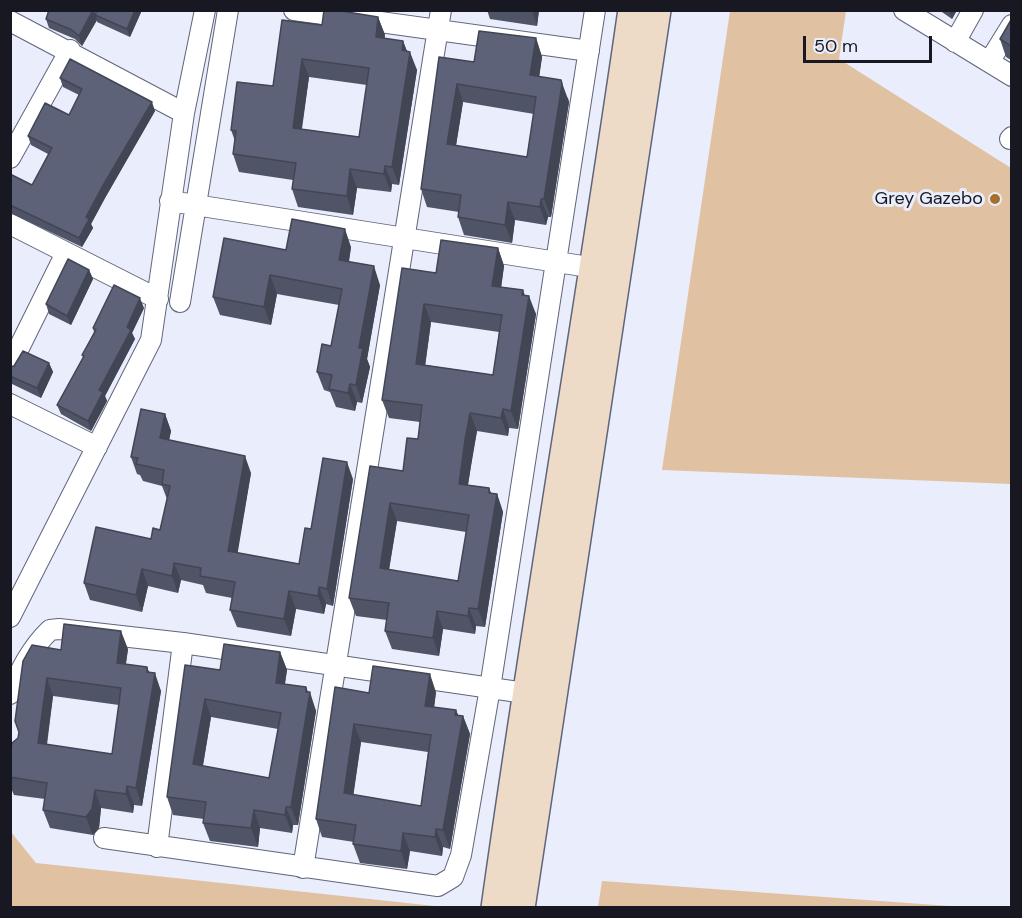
<!DOCTYPE html>
<html>
<head>
<meta charset="utf-8">
<style>
  body { margin:0 }
  #map { position:relative; width:1022px; height:918px; overflow:hidden; background:#e9edfc; font-family:"DM Sans",sans-serif }
  canvas { display:block }
  .frame { position:absolute; inset:0; border:12px solid #171821; pointer-events:none }
  .scale { position:absolute; left:803px; top:36px; width:129px; height:27px; box-sizing:border-box; border:3px solid #171821; border-top:0; padding-left:8px; font-size:18px; line-height:21px; white-space:nowrap; color:#171821; -webkit-text-stroke:4px #e9edfc; paint-order:stroke }
</style>
</head>
<body>
<div id="map">
<canvas width="1022" height="918"></canvas>
<div class="frame"></div>
<div class="scale">50 m</div>
</div>
<script>
const context = document.querySelector('canvas').getContext('2d');
context.lineJoin = 'round';
function fillPath(path, color) { context.fillStyle = color; context.fill(path, 'evenodd'); }
function strokePath(path, color, width, dash) { context.strokeStyle = color; context.lineWidth = width; context.lineCap = dash ? 'butt' : 'round'; context.setLineDash(dash || []); context.stroke(path); }
function label(font, color, halo, rows, align = 'center') {
  context.font = font + ' "DM Sans",sans-serif'; context.lineWidth = 6; context.setLineDash([]); context.textBaseline = 'middle'; context.strokeStyle = halo; context.fillStyle = color; for (const [text, x, y, turn = 0] of rows) {
    context.save(); context.translate(x, y); context.rotate((+turn || 0) * Math.PI / 180); context.textAlign = isNaN(turn) ? turn : align; if (halo) context.strokeText(text, 0, 0); context.fillText(text, 0, 0); context.restore();
  }
}
const green = new Path2D(`
  M730 11H846L839 59 1011 168V484L662 470Z
  M11 832 36 863 444 907H11Z
  M602 881 964 907H598Z`);
const street = new Path2D(`
  M294 10 589 51
  M904 10 1012 76
  M10 21 184 113
  M955 42 973 10
  M989 62 1012 25
  M1010 139 1012 137
  M10 158 70 50
  M170 201 595 268
  M10 224 158 299
  M180 302 228 10
  M10 366 66 253
  M10 404 97 447
  M10 617 151 340 184 113 205 10
  M10 694C20 671 31 648 50 630L59 629 183 643 525 693
  M104 838 438 886 453 877 461 855 490 688 595 10
  M157 847 183 643
  M303 868 441 10`);
const secondary = new Path2D(`
  M495 908C537 608 589 310 632 10
  M521 908 657 10`);
const wall = new Path2D(`
  M94 10 95 14 97 10H142L130 37 97 22V20L82 46 75 39 49 28 46 19Z
  M487 10H539L537 26 490 19Z
  M939 10H957L952 19Z
  M378 17 385 35 384 39 403 41 407 51 417 70 399 185 392 184 391 192 357 188 353 215 298 207 292 189 293 180 239 172 233 154 235 141 231 130 273 86 322 25ZM309 77 367 85 359 137 302 129Z
  M1011 20V60L1006 57 1000 39Z
  M536 38 542 57 539 76 568 98 569 102 551 217H548L546 225 515 220 512 243 464 235 458 217 459 212 427 207 421 189 439 57 474 62ZM463 102 534 114 527 157 456 146Z
  M60 78 155 111 105 198 91 224 93 228 82 247 10 213V174L32 185 48 154 31 145 28 136 69 115 79 95 63 87Z
  M351 247 349 262 380 285 367 359 370 367 362 403 357 402 355 411 336 407 330 392 324 390 317 372 331 346 339 305 277 294 271 325 220 315 213 297 286 250Z
  M498 248 504 266 501 287 523 290 524 295 536 314 518 429 509 428 508 436 477 431 472 458 468 485 489 488 491 493 497 494 503 512 485 627 476 626 475 634 443 629 439 656 392 649 385 631 387 620 356 616 349 598 403 471 418 439 420 422 389 418 382 400 436 273ZM431 322 499 332 493 375 425 365ZM397 521 466 532 458 581 389 570Z
  M89 270 93 279 71 325 49 314 46 304Z
  M144 308 132 333 135 339 105 396 107 401 91 431 61 414 57 405 83 357 82 355 94 332 93 328Z
  M49 363 53 372 41 398 10 383V367Z
  M165 414 171 431 169 440 251 473 237 553 299 564 311 529 353 479 333 606 326 604 324 614 296 609 291 636 237 627 230 610 232 598 206 593 203 585 181 580 178 593 148 586 142 612 90 600 84 583 151 539 160 530 167 499 162 486 143 481 140 475 137 474 131 457Z
  M128 649 126 664 147 667 149 672 161 691 142 806 134 805 133 813 101 808 99 828 93 835 50 828 43 810 45 799 14 795 10 786V752L18 738 19 733 15 721 61 650ZM53 696 119 705 112 754 47 745Z
  M280 652 287 670 285 684 306 687 316 711 298 825H293L292 833 260 828 258 847 210 841 203 823 204 819 173 815 167 797 185 665 220 670ZM211 717 278 729 269 778 203 766Z
  M335 687 369 693 436 692 434 707 456 710 458 715 463 716 470 734 450 849 443 847 442 856 410 851 407 869 360 863 353 844 354 842 322 837 316 819ZM361 742 428 752 421 806 353 795Z`);
const shadedWall = new Path2D(`
  M94 10 97 20 82 46 79 36Z
  M135 10H142L130 37 127 29Z
  M532 10H539L537 26Z
  M949 10H957L952 19Z
  M378 17 385 35 382 56 376 37Z
  M536 38 542 57 537 93 530 75Z
  M403 41 409 57 410 52 417 70 399 185 392 167Z
  M302 59 309 77 299 146 293 128Z
  M561 80 569 102 551 217 544 199Z
  M457 84 463 102 453 163 447 144Z
  M152 102 155 111 105 198 91 224 93 228 82 247 79 238 86 217 101 189Z
  M385 166 392 184 391 192 384 174Z
  M350 169 357 188 353 215 347 196Z
  M541 199 548 217 546 225 540 207Z
  M508 202 515 220 512 243 505 225Z
  M345 229 351 247 346 278 339 260Z
  M498 248 504 266 499 304 492 286Z
  M374 266 380 285 367 359 370 367 362 403 356 385 359 348Z
  M89 270 93 279 71 325 67 316Z
  M270 275 277 294 271 325 264 307Z
  M523 290 528 304 529 296 536 314 518 429 511 411Z
  M140 298 144 308 132 333 135 339 105 396 107 401 91 431 88 421 99 390Z
  M424 304 431 322 423 382 416 364Z
  M49 363 53 372 41 398 37 388Z
  M350 384 357 402 355 411 348 393Z
  M503 409 509 428 508 436 501 418Z
  M470 413 477 431 465 502 459 484Z
  M165 414 171 431 166 455 160 438Z
  M245 456 251 473 235 569 228 551Z
  M347 462 353 479 333 606 327 589Z
  M489 488 495 504 497 494 503 512 485 627 478 609Z
  M390 503 397 521 386 587 380 568Z
  M174 563 181 580 178 593 172 576Z
  M142 569 148 586 142 612 136 595Z
  M319 587 326 604 324 614 318 596Z
  M289 591 296 609 291 636 284 619Z
  M469 608 476 626 475 634 468 616Z
  M437 611 443 629 439 656 433 638Z
  M121 631 128 649 123 681 117 663Z
  M280 652 287 670 282 701 276 683Z
  M147 667 153 683 155 673 161 691 142 806 136 788Z
  M430 674 436 692 432 724 425 706Z
  M47 678 53 696 44 762 38 743Z
  M306 687 309 695 310 692 316 711 298 825 291 807Z
  M205 699 211 717 200 782 193 764Z
  M456 710 462 725 463 716 470 734 450 849 443 830Z
  M354 724 361 742 351 812 344 793Z
  M127 786 134 805 133 813 126 794Z
  M95 790 101 808 99 828 93 835 86 817Z
  M286 807 293 825 292 833 285 815Z
  M254 810 260 828 258 847 251 828Z
  M436 829 443 847 442 856 435 837Z
  M403 833 410 851 407 869 401 851Z`);
const building = new Path2D(`
  M49 10H93L79 36 72 30 46 19Z
  M97 10H135L127 29 95 15Z
  M324 10H335L378 17 376 37 403 41 402 50 410 52 392 167 385 166 384 174 350 169 347 196 292 189 296 163 233 154 236 131 231 130 237 82 273 86 282 20 322 25ZM302 59 369 68 359 137 293 128Z
  M1011 20V46L1000 39Z
  M479 31 536 38 530 75 561 80 562 84 544 199H541L540 207 508 202 505 225 458 217 461 195 421 189 439 57 474 62ZM457 84 536 97 527 157 447 144Z
  M70 59 152 102 101 189 86 217 89 219 79 238 10 205V174L32 185 52 148 28 136 45 103 69 115 82 89 60 78Z
  M292 219 345 229 339 260 374 266 359 348H363L356 385 350 384 348 393 329 389 332 375 317 372 322 344 331 346 342 289 270 275 264 307 213 297 224 238 286 250Z
  M441 240 498 248 492 286 523 290 522 295 529 296 511 411 503 409 501 418 470 413 465 440 459 484 489 488V493L497 494 478 609 469 608 468 616 437 611 433 638 385 631 389 603 349 598 370 466 403 471 407 438 418 439 422 405 382 400 402 268 436 273ZM424 304 502 315 493 375 416 364ZM390 503 469 515 458 581 380 568Z
  M68 259 89 270 67 316 46 304Z
  M114 285 140 298 127 327 131 330 99 390 103 392 88 421 57 405 84 356 82 355 96 330 93 328Z
  M23 351 49 363 37 388 10 376V367L14 366Z
  M141 409 165 414 160 438 245 456 228 551 299 564 305 528 311 529 323 458 347 462 327 589 319 587 318 596 289 591 284 619 230 610 235 582 200 576 201 568 174 563 172 576 142 569 136 595 84 583 96 527 151 539 153 528 160 530 170 486 162 484 164 470 136 464 138 458 131 457Z
  M64 624 121 631 117 663 147 667V672L155 673 136 788 127 786 126 794 95 790 92 809 86 817 43 810 47 783 10 777V752L12 743 18 738 19 732 15 721 23 661 32 645 61 650ZM47 678 121 688 112 754 38 743Z
  M224 644 280 652 276 683 306 687V692H310L291 807H286L285 815 254 810 251 828 203 823 206 802 167 797 185 665 220 670ZM205 699 281 713 269 778 193 764Z
  M373 666 430 674 425 706 456 710 455 715 463 716 443 830 436 829 435 837 403 833 401 851 353 844 356 825 316 819 335 687 369 693ZM354 724 431 735 421 806 344 793Z`);
const markers = [
  [995,199,6,"#a66f2a"]
];
const poiNames = [
  ["Grey Gazebo",983,199]
];
fillPath(green, '#e0c2a2');
strokePath(street, '#60657b', 22);
strokePath(secondary, '#60657b', 30);
strokePath(street, '#fff', 20);
strokePath(secondary, '#eddbc7', 27);
fillPath(wall, '#505467');
fillPath(shadedWall, '#414554');
fillPath(building, '#5d6278');
strokePath(building, '#414554', 1.5);
for (const [x, y, r, color] of markers) { const dot = new Path2D(); dot.arc(x, y, r, 0, 2 * Math.PI); context.fillStyle = color; context.fill(dot); strokePath(dot, '#e9edfc', 2); }
label('18px', '#171821', '#e9edfc', poiNames, 'right');
</script>
</body>
</html>
